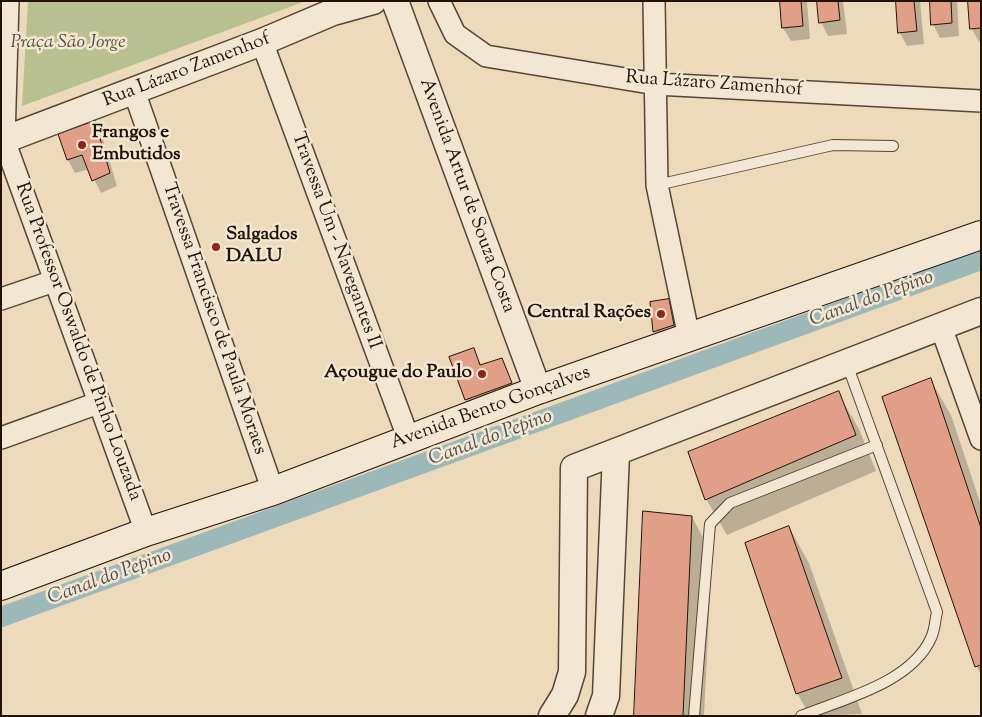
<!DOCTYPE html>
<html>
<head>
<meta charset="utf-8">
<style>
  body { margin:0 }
  #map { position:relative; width:982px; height:717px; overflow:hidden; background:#ecdabb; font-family:"Sorts Mill Goudy",serif }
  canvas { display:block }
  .frame { position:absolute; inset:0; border:2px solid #241209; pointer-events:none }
</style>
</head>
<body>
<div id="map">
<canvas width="982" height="717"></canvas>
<div class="frame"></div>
</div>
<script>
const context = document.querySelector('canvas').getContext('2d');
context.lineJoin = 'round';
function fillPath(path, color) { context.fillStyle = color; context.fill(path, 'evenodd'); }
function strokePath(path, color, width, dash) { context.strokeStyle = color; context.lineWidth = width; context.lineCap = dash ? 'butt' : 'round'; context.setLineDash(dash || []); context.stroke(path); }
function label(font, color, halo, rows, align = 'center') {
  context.font = font + ' "Sorts Mill Goudy",serif'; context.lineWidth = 5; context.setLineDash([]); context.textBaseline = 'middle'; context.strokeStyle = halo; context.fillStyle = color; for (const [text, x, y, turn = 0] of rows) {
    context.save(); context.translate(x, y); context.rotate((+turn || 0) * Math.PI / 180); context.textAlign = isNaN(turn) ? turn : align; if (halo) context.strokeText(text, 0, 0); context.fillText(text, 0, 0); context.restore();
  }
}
const green = new Path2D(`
  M28 1H306L22 106Z`);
const shadow = new Path2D(`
  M781 1H807L810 39 791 41 783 28Z
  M818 1H843L847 34 828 36 821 22Z
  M897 1H920L924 44 907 46 900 33Z
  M931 1H957L959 36 940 38 933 24Z
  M981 1V42H979L972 29Z
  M94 122 102 136 117 186 101 193 89 169 75 173 68 160Z
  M668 301 673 309 678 334 659 340 654 331Z
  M473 349 482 366 502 360 519 397 474 413 466 400Z
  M930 379 951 415 981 505V674L976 666Z
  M838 393 859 429 876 471 727 535 706 499Z
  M692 517 712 554 704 716H636Z
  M789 527 809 563 862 714 810 716 797 693 747 544Z`);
const canal = new Path2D(`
  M1 617 981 260`);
const building = new Path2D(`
  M780 1H801L803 26 782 28Z
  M817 1H838L840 20 819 23Z
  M896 1H914L917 31 898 33Z
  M930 1H951L952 23 931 25Z
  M968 1H981V28L970 29Z
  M95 121 110 173 92 181 82 155 67 160 58 134Z
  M669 299 674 325 653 332 650 302Z
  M474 348 480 365 502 358 512 383 465 400 449 357Z
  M931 378 981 528V665L975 667 882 397Z
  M839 391 856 435 705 500 688 452Z
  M643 511 692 516 683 716H634Z
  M789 526 842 678 796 694 745 543Z`);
const service = new Path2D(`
  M657 185 833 145 893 146
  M694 716 710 524 730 503 877 445
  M801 716C843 699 911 683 931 638 935 630 935 620 937 612L847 364`);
const minor = new Path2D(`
  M8 1 4 140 146 532
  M439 1 455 34 486 56 656 84 981 101
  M654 1 657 185 689 337
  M262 42 409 440
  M134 91 273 491
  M1 299 54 281
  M941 327 981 439
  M1 438 98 403`);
const tertiary = new Path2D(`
  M395 1 538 390
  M1 141 262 42 333 12 373 1
  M552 716 565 695 572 672 574 468 981 311
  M599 716 606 696 616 453`);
const secondary = new Path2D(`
  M1 586 146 532 273 491 538 390 981 235`);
const markers = [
  [82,145,5,"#8f2418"],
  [216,247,5,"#8f2418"],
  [661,314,5,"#8f2418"],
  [482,374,5,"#8f2418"]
];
const parkNames = [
  ["Praça São Jorge",68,44]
];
const streetNames = [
  ["Rua Lázaro Zamenhof",187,71,-21],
  ["Rua Lázaro Zamenhof",714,85,4],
  ["Avenida Artur de Souza Costa",466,196,70],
  ["Travessa Um - Navegantes II",335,241,70],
  ["Travessa Francisco de Paula Moraes",213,319,71],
  ["Rua Professor Oswaldo de Pinho Louzada",77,342,70],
  ["Avenida Bento Gonçalves",491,409,-20]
];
const poiNames = [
  ["Frangos e",92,134],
  ["Embutidos",92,156],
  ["Salgados",226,236],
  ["DALU",226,258],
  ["Central Rações",651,314,"right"],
  ["Açougue do Paulo",472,374,"right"]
];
const waterNames = [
  ["Canal do Pepino",872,300,-20],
  ["Canal do Pepino",491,439,-20],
  ["Canal do Pepino",110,578,-20]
];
fillPath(green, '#b8c090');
fillPath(shadow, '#0003');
strokePath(canal, '#9cb8b9', 20);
fillPath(building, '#e29f87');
strokePath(building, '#241209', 1);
strokePath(service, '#564436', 12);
strokePath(minor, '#564436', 24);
strokePath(tertiary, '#564436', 29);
strokePath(secondary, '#241209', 30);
strokePath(service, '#f3e7d3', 10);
strokePath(minor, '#f3e7d3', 21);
strokePath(tertiary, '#f3e7d3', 26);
strokePath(secondary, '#f3e7d3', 28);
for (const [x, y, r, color] of markers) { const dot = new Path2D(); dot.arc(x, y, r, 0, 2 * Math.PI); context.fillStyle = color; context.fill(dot); strokePath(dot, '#f3e7d3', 2); }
label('italic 19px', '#584f38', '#f3e7d3', parkNames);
label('19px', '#241209', '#f3e7d3', streetNames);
label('bold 19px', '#241209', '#f3e7d3', poiNames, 'left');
label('italic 20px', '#4e4c47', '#f3e7d3', waterNames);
</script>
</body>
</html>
